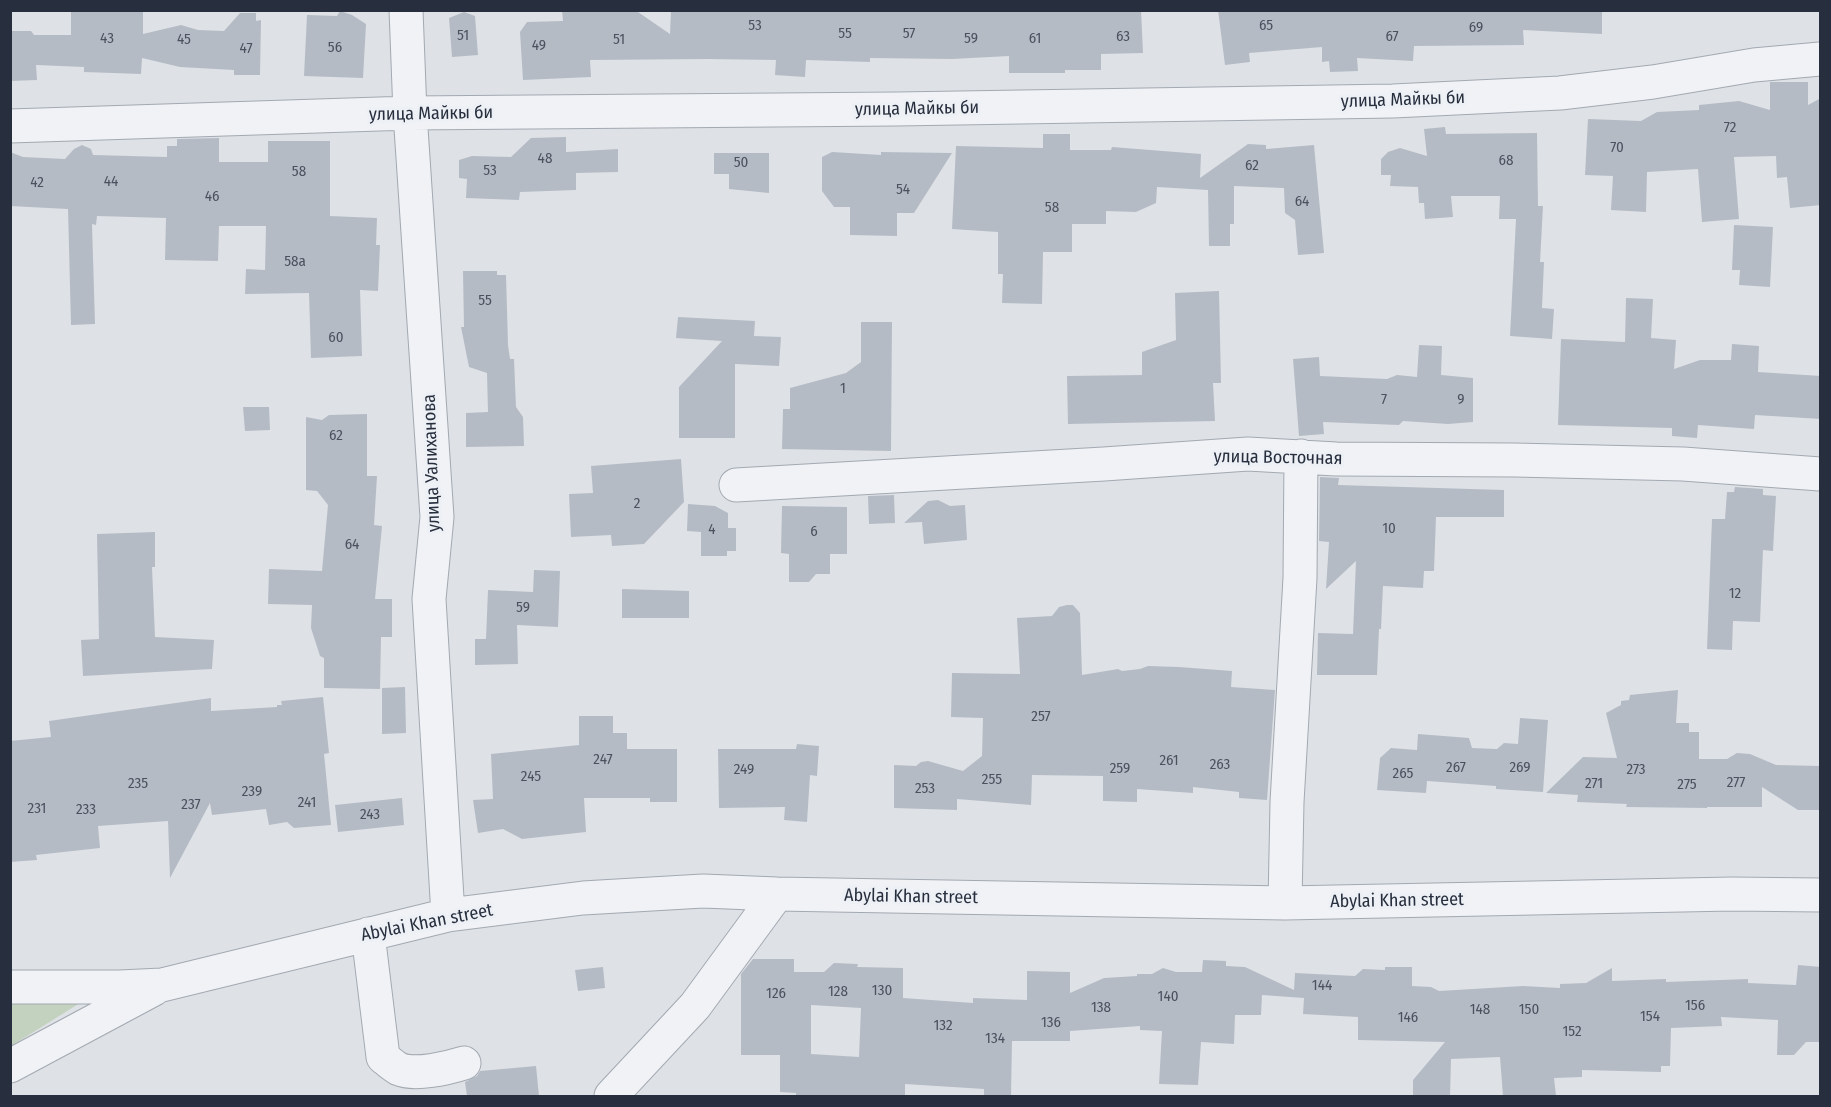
<!DOCTYPE html>
<html>
<head>
<meta charset="utf-8">
<style>
  body { margin:0 }
  #map { position:relative; width:1831px; height:1107px; overflow:hidden; background:#dee2e7; font-family:"Fira Sans Condensed",sans-serif }
  canvas { display:block }
  .frame { position:absolute; inset:0; border:12px solid #272f3e; pointer-events:none }
</style>
</head>
<body>
<div id="map">
<canvas width="1831" height="1107"></canvas>
<div class="frame"></div>
</div>
<script>
const context = document.querySelector('canvas').getContext('2d');
context.lineJoin = 'round';
function fillPath(path, color) { context.fillStyle = color; context.fill(path, 'evenodd'); }
function strokePath(path, color, width, dash) { context.strokeStyle = color; context.lineWidth = width; context.lineCap = dash ? 'butt' : 'round'; context.setLineDash(dash || []); context.stroke(path); }
function label(font, color, halo, rows, align = 'center') {
  context.font = font + ' "Fira Sans Condensed",sans-serif'; context.lineWidth = 6; context.setLineDash([]); context.textBaseline = 'middle'; context.strokeStyle = halo; context.fillStyle = color; for (const [text, x, y, turn = 0] of rows) {
    context.save(); context.translate(x, y); context.rotate((+turn || 0) * Math.PI / 180); context.textAlign = isNaN(turn) ? turn : align; if (halo) context.strokeText(text, 0, 0); context.fillText(text, 0, 0); context.restore();
  }
}
const green = new Path2D(`
  M88 998 11 1046V999Z`);
const building = new Path2D(`
  M71 10H143V34L181 25 198 30 224 31 240 13H256V21L261 20 260 75H234V70L180 67 142 58 141 74 84 72V67L36 65 37 80 10 81V31H31L34 35H71Z
  M562 10H635L670 34 671 10H1141L1143 53 1101 54V70H1065V73H1009V56L952 59 870 58V62L806 60 805 77 775 75 776 60 707 59 590 60 591 77 523 80 520 32 527 22 563 21Z
  M1218 10H1602V34L1523 30 1524 45 1414 46 1413 61 1357 58 1358 71 1330 72 1329 61 1322 62V47L1249 53 1250 62 1225 65Z
  M340 11 352 15 366 24 363 78 304 76 307 15 337 16Z
  M464 12 475 16 478 55 452 57 449 18Z
  M1770 82H1808V105L1821 98V205L1790 208 1787 177 1777 178 1776 156 1734 157 1739 219 1702 222 1698 169 1647 172 1646 212 1611 210 1613 176 1585 175 1588 119 1641 121 1657 112 1699 110V105L1739 101 1770 110Z
  M1445 127 1446 134 1537 133 1538 206H1543L1540 262H1544L1542 308 1554 309 1552 339 1510 336 1516 219H1499L1500 196H1451L1453 217 1425 219 1424 203H1419L1418 187 1390 186 1391 175H1381V159L1388 152 1400 148 1427 156 1424 129Z
  M1043 134H1070V150H1111L1112 147 1201 154 1200 178 1248 144 1266 145V149L1314 145 1324 253 1298 255 1295 220 1285 213 1284 188 1234 186V224H1230V246H1209L1208 190 1157 187 1156 203 1136 212 1106 211V224H1072V252H1043L1042 304 1002 303 1003 274H998V232L952 229 956 146 1043 148Z
  M566 137V152L618 149V172L576 173V190L520 192 519 200 466 198 467 179 459 178V160L472 156 511 157 531 138Z
  M219 138V162H268V141H330V216L377 218 376 245H380L378 291 360 290 362 356 311 358 309 293 245 294 246 269 265 270 266 226H219L218 261 165 260 166 218 97 216 96 225 92 224 95 324 71 325 68 209 10 206V152L23 157 65 159 74 149 82 145 91 149 93 155 167 157V146H177V139Z
  M832 152 881 155V152L952 153 914 213H897V236L850 235V207H834L822 191V157Z
  M714 153H769V193L729 189V174H714Z
  M1734 225 1773 227 1770 287 1739 285 1740 270H1732Z
  M463 271H497V275H506L508 345 510 359H514L516 407 523 417 524 446 466 447V413L488 412 487 373 469 367 461 327H464Z
  M1219 291 1221 383H1213L1215 421 1068 424 1067 376 1142 375V352L1176 340 1175 293Z
  M1626 298 1653 299 1651 338 1676 340 1674 369 1700 360H1731L1732 344 1759 346 1758 372 1821 376V419L1755 415 1754 429 1698 425 1697 438 1672 436V428L1558 425 1561 339 1625 342Z
  M678 317 755 321 754 336 781 337 779 366 735 364V438H679V387L722 341 676 338Z
  M861 322H892L891 451 782 449 783 409H790V388L846 373 861 362Z
  M1419 345 1442 346 1441 375 1473 378V422L1448 424 1403 421 1399 425 1323 422 1324 434 1299 436 1293 359 1319 357 1320 376 1387 379 1397 375 1417 377Z
  M243 407H269L270 430 245 431Z
  M367 414V476H377L374 525 382 526 375 599H392V637H381L380 689 324 688V658L320 656 311 628 312 605 268 604 269 569 322 571 328 505 317 491 306 490V417L322 420 329 415Z
  M681 459 684 502 644 544 612 546 611 535 571 537 569 494 593 493 591 466Z
  M1320 477 1339 478 1338 485 1504 490V517H1436L1434 571H1424L1423 588 1383 586 1381 629H1379L1377 675H1317L1318 633 1353 634 1356 561 1326 589 1329 542 1319 541Z
  M1735 487 1763 489V495L1776 496 1773 551 1763 550 1760 622 1733 621 1732 650 1707 649 1712 519H1725L1727 492H1734Z
  M894 495 895 523 869 524 868 496Z
  M938 500 950 506 965 505 967 540 924 544 922 522 904 523 928 501Z
  M688 504 715 506 728 513V528H736V551H727V556H701V532L687 531Z
  M782 506 847 507V554H830V574H816L809 582H789V554L781 553Z
  M155 532V567H152L155 637 214 640 212 669 83 676 81 640 99 639 97 534Z
  M534 570 560 571 558 627 517 625 518 664 475 665V639H486L488 590 533 592Z
  M622 589 689 591V618H622Z
  M1067 605H1073L1080 613 1082 675 1118 669 1122 671 1140 669 1148 666 1179 667 1232 671 1231 687 1275 690 1267 800 1239 798V792L1193 787V793L1137 789V802L1103 801V776L1032 775 1031 805 957 799V810L894 808V765L916 766 921 762 928 761 963 771 982 756 983 718 951 717 952 673 1020 674 1017 618 1052 616 1059 607Z
  M405 687 406 733 382 734V688Z
  M1678 690 1676 723H1689V732H1699V759H1727L1737 753 1750 754 1776 765 1821 766V810H1798L1762 787V807H1707V808L1626 807 1627 804 1577 802 1578 795 1546 793 1583 757 1617 758 1606 713 1621 705V701L1629 700 1630 695Z
  M323 697 329 753 324 754 331 825 294 828 287 822 269 825 266 809 212 815 210 803 170 878 168 821 98 826 100 848 36 855 37 860 10 862V741L51 737 49 721 211 698V711L277 707V705H282L281 701Z
  M579 716H613V733H627V749H677V802H650V798H584L586 832 522 839 503 829 478 833 473 800 493 799 491 754 579 745Z
  M1520 718 1548 720 1543 792 1496 789V786L1427 781 1426 793 1377 790 1380 758 1391 748 1417 750 1418 734 1469 738 1472 748 1497 749 1504 743 1518 744Z
  M797 744 819 746 817 776 810 775 807 822 784 820 785 807 719 808 718 749H796Z
  M402 798 404 825 338 832 335 805Z
  M753 959H794V972H824L834 963 858 964 857 967 903 968V998L973 1003V998L1027 1000V971L1070 972V993L1104 978 1137 976V974H1152L1163 968 1176 972H1202L1203 960 1226 961V966L1245 967 1294 990 1295 973 1355 976 1363 969 1385 970V967H1412V986L1431 987 1439 991 1523 986 1560 988V984L1586 983 1612 968V981L1666 979V982L1748 979V983L1796 985 1798 965 1821 967V1042H1806L1794 1055H1777L1778 1020 1721 1017 1722 1026 1671 1028 1670 1066H1661V1072L1582 1070V1077L1554 1078 1556 1096H1503L1500 1057 1451 1059 1450 1096H1413V1080L1445 1042 1358 1040V1017L1303 1014 1304 998 1262 995 1261 1015H1235L1234 1044 1201 1042 1198 1085 1159 1084 1162 1031 1140 1030V1026L1070 1031V1041H1012L1011 1096H984V1089L905 1084V1096H796V1093L780 1092V1055H741V974ZM811 1005 861 1008 859 1057 811 1054Z
  M603 967 605 988 578 991 575 970Z
  M536 1066 539 1096H467L465 1082 477 1076 480 1071Z`);
const minor = new Path2D(`
  M406 10 410 113 437 517 429 599 448 915
  M10 126 410 113 897 109 1393 101 1560 93 1653 82 1754 65 1820 59
  M736 485 1104 464 1248 454 1336 459 1515 460 1683 464 1820 474
  M1285 903 1287 802 1300 578 1301 456
  M368 934 383 1057C388 1061 393 1066 399 1069 415 1076 448 1068 464 1063
  M10 987H120L162 985 448 915 583 898 703 891 777 894 1285 903 1732 894 1820 895
  M10 1066 154 989
  M611 1096 695 1006 777 894`);
const numberNames = [
  ["53",755,26],
  ["65",1266,26],
  ["69",1476,28],
  ["55",845,34],
  ["57",909,34],
  ["51",463,36],
  ["63",1123,37],
  ["67",1392,37],
  ["43",107,39],
  ["59",971,39],
  ["61",1035,39],
  ["45",184,40],
  ["51",619,40],
  ["49",539,46],
  ["56",335,48],
  ["47",246,49],
  ["72",1730,128],
  ["70",1617,148],
  ["48",545,159],
  ["68",1506,161],
  ["50",741,163],
  ["62",1252,166],
  ["53",490,171],
  ["58",299,172],
  ["44",111,182],
  ["42",37,183],
  ["54",903,190],
  ["46",212,197],
  ["64",1302,202],
  ["58",1052,208],
  ["58а",295,262],
  ["55",485,301],
  ["60",336,338],
  ["1",843,389],
  ["7",1384,400],
  ["9",1461,400],
  ["62",336,436],
  ["2",637,504],
  ["10",1389,529],
  ["4",712,530],
  ["6",814,532],
  ["64",352,545],
  ["12",1735,594],
  ["59",523,608],
  ["257",1041,717],
  ["247",603,760],
  ["261",1169,761],
  ["263",1220,765],
  ["267",1456,768],
  ["269",1520,768],
  ["259",1120,769],
  ["249",744,770],
  ["273",1636,770],
  ["265",1403,774],
  ["245",531,777],
  ["255",992,780],
  ["277",1736,783],
  ["235",138,784],
  ["271",1594,784],
  ["275",1687,785],
  ["253",925,789],
  ["239",252,792],
  ["241",307,803],
  ["237",191,805],
  ["231",37,809],
  ["233",86,810],
  ["243",370,815],
  ["144",1322,986],
  ["130",882,991],
  ["128",838,992],
  ["126",776,994],
  ["140",1168,997],
  ["156",1695,1006],
  ["138",1101,1008],
  ["148",1480,1010],
  ["150",1529,1010],
  ["154",1650,1017],
  ["146",1408,1018],
  ["136",1051,1023],
  ["132",943,1026],
  ["152",1572,1032],
  ["134",995,1039]
];
const streetNames = [
  ["улица Майкы би",1403,100,-2],
  ["улица Майкы би",917,109,-1],
  ["улица Майкы би",431,114,-1],
  ["улица Восточная",1278,458,1],
  ["улица Уалиханова",432,463,-92],
  ["Abylai Khan street",911,897,1],
  ["Abylai Khan street",1397,901,-1],
  ["Abylai Khan street",427,923,-11]
];
fillPath(green, '#c3d1bf');
fillPath(building, '#b5bbc4');
strokePath(minor, '#a3a9b1', 35);
strokePath(minor, '#f0f2f6', 33);
label('15px', '#4a5260', null, numberNames);
label('18px', '#272f3e', '#edf0f5', streetNames);
</script>
</body>
</html>
